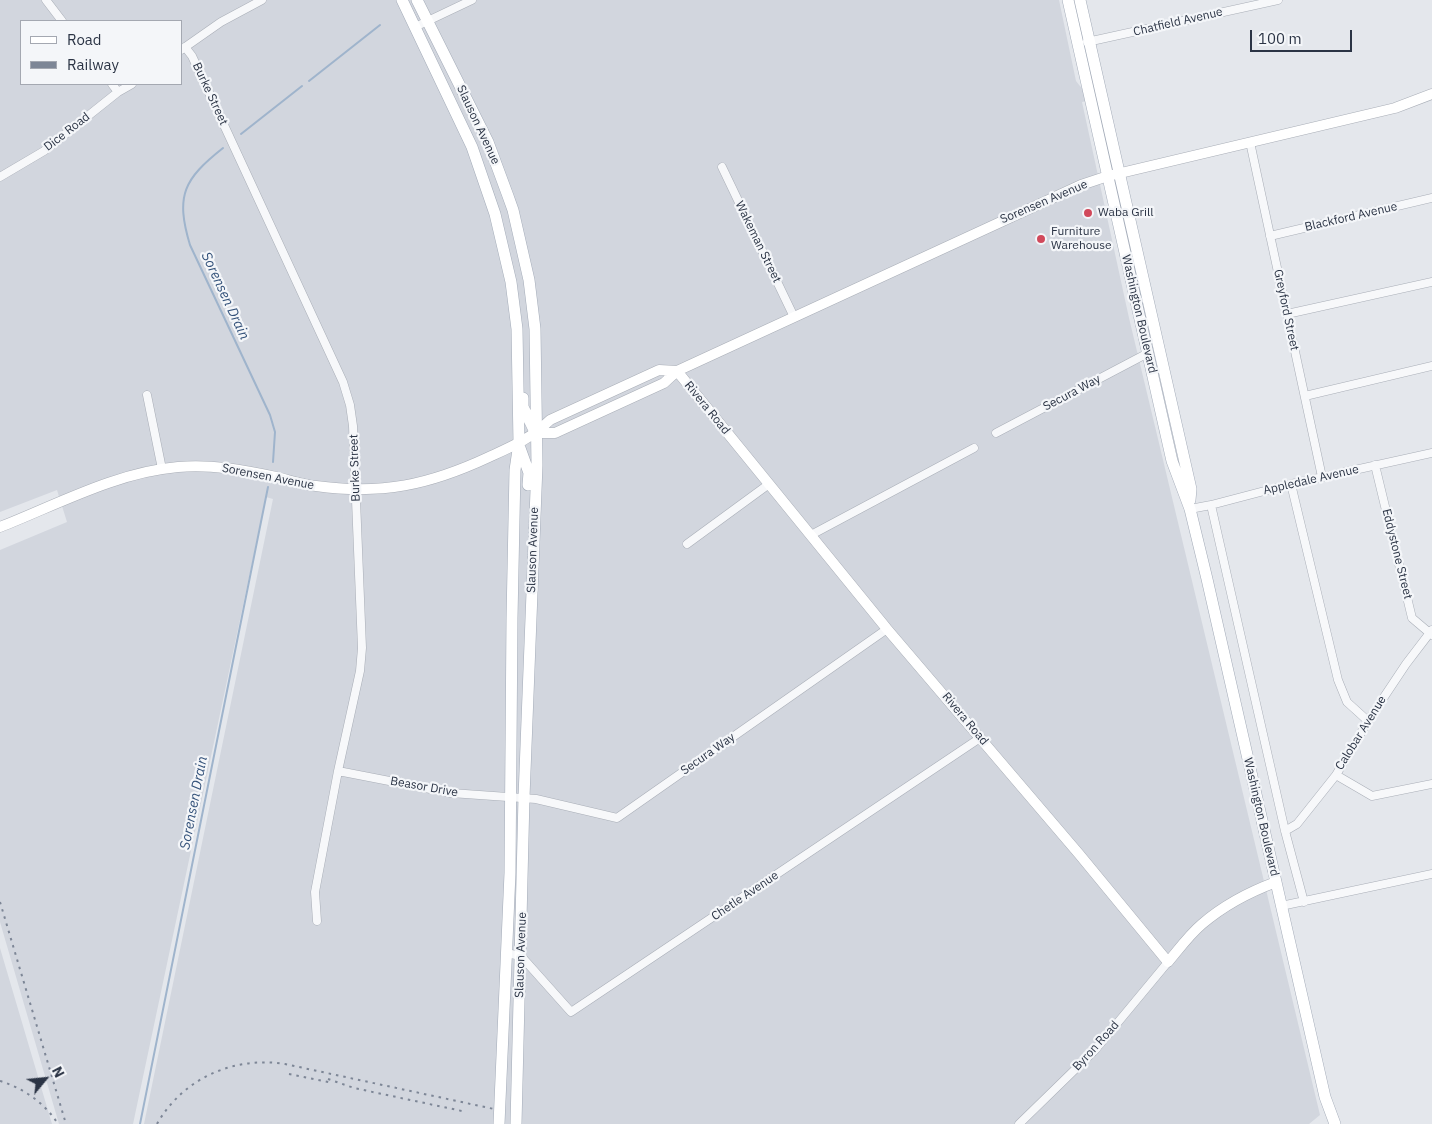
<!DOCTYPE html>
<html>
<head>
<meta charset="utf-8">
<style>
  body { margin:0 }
  #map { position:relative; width:1432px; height:1124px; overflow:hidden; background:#e4e7ec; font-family:"IBM Plex Sans",sans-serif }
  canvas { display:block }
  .legend { position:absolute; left:20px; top:20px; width:162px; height:65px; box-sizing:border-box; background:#f4f6f9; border:1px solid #a4a8b1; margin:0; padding:6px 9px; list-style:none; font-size:15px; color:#2b3445 }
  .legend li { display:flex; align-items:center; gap:10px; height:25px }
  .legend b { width:25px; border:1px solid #a4a8b1 }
  .north { position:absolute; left:20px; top:1054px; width:50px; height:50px; -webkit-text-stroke:4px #f4f6f9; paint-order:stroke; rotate:62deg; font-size:14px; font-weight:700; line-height:20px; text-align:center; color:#2b3445 }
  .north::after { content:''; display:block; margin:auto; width:18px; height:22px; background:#2b3445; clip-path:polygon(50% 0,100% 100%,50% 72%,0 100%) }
  .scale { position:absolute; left:1250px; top:30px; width:102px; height:22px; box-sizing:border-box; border:2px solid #2b3445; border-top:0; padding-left:6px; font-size:15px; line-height:18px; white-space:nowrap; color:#2b3445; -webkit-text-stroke:4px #f4f6f9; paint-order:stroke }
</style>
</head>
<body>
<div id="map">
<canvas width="1432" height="1124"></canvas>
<ul class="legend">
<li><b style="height:6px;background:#fff"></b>Road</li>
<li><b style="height:6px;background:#7d8696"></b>Railway</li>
</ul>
<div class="north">N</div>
<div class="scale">100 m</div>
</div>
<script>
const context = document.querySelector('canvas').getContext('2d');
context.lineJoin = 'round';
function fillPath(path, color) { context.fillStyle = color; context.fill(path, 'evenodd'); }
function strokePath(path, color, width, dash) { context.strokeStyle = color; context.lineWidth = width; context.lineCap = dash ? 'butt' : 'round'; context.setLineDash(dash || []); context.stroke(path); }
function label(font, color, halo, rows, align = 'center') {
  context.font = font + ' "IBM Plex Sans",sans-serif'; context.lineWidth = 4.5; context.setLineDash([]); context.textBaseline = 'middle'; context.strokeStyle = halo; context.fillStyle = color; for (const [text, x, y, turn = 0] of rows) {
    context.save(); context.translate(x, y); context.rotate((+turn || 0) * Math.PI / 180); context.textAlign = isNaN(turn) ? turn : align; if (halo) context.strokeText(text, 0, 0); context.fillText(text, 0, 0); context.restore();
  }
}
const built = new Path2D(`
  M0 0H1059L1076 81 1091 100 1082 102 1129 318 1320 1115 1309 1124H144L273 499 266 497 133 1124H59L0 922V550L67 522 57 490 0 512ZM21 21H181V84H21Z
  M0 948 52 1124H0Z`);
const stream = new Path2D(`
  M309 81 380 25
  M241 134 302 86
  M223 148C184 179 175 195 190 245L270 415 275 432 273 462
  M140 1124 268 487`);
const street = new Path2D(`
  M46 0 62 21
  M415 27 472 0
  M1087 42 1278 0
  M185 47 192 56 343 382 350 405 353 426 362 648 360 671 338 771 315 892 317 921
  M181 50 221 22 262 0
  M112 84 118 92
  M1250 142 1322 477
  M722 167 794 317
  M0 177 44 151 118 92 132 84
  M1270 236 1432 198
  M1287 314 1432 282
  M147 395 162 469
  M1305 396 1432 366
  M996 433 1148 353
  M1375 465 1412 618 1432 635
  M1291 484 1338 680 1347 702 1368 721
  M1211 505 1285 831 1304 902
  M1190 509 1211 505 1291 484 1432 453
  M811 535 974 448
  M687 544 769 484
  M338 771 451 793 536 799 617 818 887 629
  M1336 775 1372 796 1432 784
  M1285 831 1297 824 1336 775 1368 721 1406 664 1432 630
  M1281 906 1432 874
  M506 953 521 956 571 1012 980 738
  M1019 1124 1095 1050 1168 962`);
const secondary = new Path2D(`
  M677 371 887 629 1079 854 1168 962C1179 949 1189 935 1202 924 1223 906 1249 892 1276 882
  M536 433H555L664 383 677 371 1081 185 1108 176 1395 108 1432 94
  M0 527C56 505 117 472 178 467 211 464 244 470 276 477 289 480 303 485 316 486 382 495 429 485 489 457 513 446 530 439 550 420L659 370 677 371`);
const primary = new Path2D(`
  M402 0 472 147 495 214 511 282 517 329 519 443 515 470 512 618 510 873 499 1124
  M417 0 488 142 508 196 513 210 529 280 535 329 537 465 524 797 516 1124
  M1068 0 1172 461 1190 509 1207 579 1325 1097 1335 1124
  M1080 0 1191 489 1190 500
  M523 398V407L535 432
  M520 448 529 473 528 485`);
const rail = new Path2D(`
  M0 902 66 1124
  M289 1074 333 1083
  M328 1079 354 1088 462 1111
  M0 1081C23 1088 45 1103 58 1124
  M157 1124C183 1078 234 1056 285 1064L494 1109`);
const markers = [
  [1088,213,5,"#d1495b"],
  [1041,239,5,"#d1495b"]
];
const streetNames = [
  ["Chatfield Avenue",1178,22,-13],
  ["Burke Street",210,94,65],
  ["Slauson Avenue",478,125,65],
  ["Dice Road",67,132,-38],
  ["Sorensen Avenue",1044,202,-23],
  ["Blackford Avenue",1351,217,-13],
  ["Wakeman Street",758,242,64],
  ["Greyford Street",1286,310,78],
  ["Washington Boulevard",1139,314,77],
  ["Secura Way",1072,393,-28],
  ["Rivera Road",707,408,51],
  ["Burke Street",355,468,-92],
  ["Sorensen Avenue",268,477,11],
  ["Appledale Avenue",1311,480,-13],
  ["Slauson Avenue",533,550,-88],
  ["Eddystone Street",1397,554,76],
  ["Rivera Road",965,719,50],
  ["Calobar Avenue",1361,733,-58],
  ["Secura Way",708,754,-35],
  ["Beasor Drive",424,787,10],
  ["Washington Boulevard",1261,817,77],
  ["Chetle Avenue",745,896,-34],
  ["Slauson Avenue",521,955,-88],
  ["Byron Road",1096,1046,-48]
];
const poiNames = [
  ["Waba Grill",1098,213],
  ["Furniture",1051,232],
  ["Warehouse",1051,246]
];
const waterNames = [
  ["Sorensen Drain",225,296,65],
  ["Sorensen Drain",194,803,-79]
];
fillPath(built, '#d2d6de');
strokePath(stream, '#9fb4cc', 2);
strokePath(street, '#a9aeb7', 9);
strokePath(secondary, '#a9aeb7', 11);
strokePath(primary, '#a3abb8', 12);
strokePath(street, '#f7f8fa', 8);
strokePath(secondary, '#fff', 10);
strokePath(primary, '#fff', 11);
strokePath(rail, '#7d8696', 2, [2.5, 5]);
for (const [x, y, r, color] of markers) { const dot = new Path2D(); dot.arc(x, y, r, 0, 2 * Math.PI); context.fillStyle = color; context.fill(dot); strokePath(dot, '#f4f6f9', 2); }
label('12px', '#2b3445', '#f4f6f9', streetNames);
label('12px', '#2b3445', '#f4f6f9', poiNames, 'left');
label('italic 14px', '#34527a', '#f4f6f9', waterNames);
</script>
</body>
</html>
